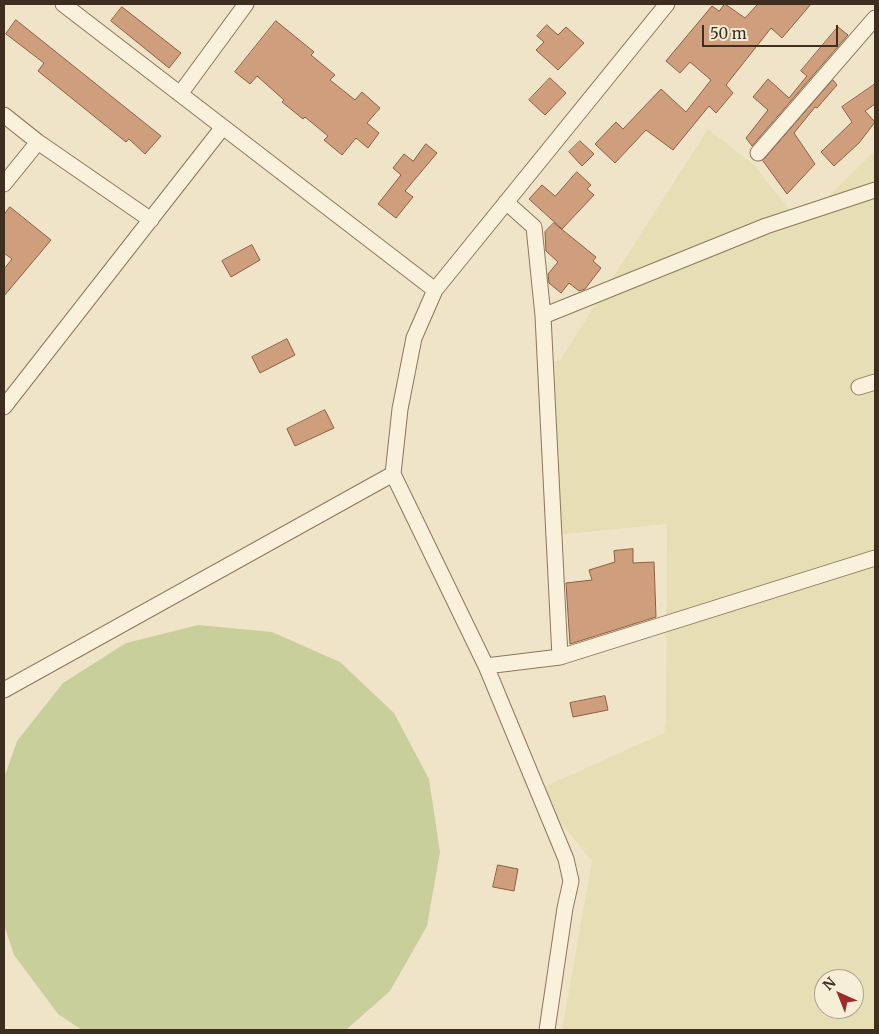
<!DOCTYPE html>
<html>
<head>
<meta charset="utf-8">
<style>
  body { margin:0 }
  #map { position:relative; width:879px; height:1034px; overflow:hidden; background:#f0e4c8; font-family:Merriweather,serif }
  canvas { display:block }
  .frame { position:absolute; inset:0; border:5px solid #3d2e20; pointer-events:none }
  .north { position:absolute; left:814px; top:969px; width:50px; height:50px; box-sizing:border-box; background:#f7eed8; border:1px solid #ada18e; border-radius:50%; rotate:316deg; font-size:14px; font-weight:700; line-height:20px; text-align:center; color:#3d2e20 }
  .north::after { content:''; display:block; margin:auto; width:18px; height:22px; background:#9e2a2b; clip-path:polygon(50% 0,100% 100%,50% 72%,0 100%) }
  .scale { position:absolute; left:702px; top:25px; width:136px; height:22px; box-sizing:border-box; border:2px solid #3d2e20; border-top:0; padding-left:6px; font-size:15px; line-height:18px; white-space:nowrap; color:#3d2e20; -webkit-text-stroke:4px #f7eed8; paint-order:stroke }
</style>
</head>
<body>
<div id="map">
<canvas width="879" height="1034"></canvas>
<div class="frame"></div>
<div class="north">N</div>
<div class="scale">50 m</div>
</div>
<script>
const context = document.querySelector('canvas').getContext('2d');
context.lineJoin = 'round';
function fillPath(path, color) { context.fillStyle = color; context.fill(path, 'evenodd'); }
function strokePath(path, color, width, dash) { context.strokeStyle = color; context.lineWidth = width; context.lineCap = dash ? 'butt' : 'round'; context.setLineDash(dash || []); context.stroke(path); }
const farmland = new Path2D(`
  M708 129 754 165 801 224 875 151V1030H562L592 861 535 791 664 733 666 722 667 524 547 536 540 365 560 360ZM824 979H854V1009H824Z`);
const green = new Path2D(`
  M198 625 272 632 340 662 394 713 429 779 440 852 427 926 390 991 346 1030H82L58 1014 14 955 4 925V778L17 741 63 683 126 643Z`);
const building = new Path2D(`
  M725 4 745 18 758 4H811L782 38 771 28 726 85 733 93 716 113 709 106 673 150 646 130 615 163 595 144 616 122 623 129 661 89 686 112 711 80 690 62 680 73 666 61 712 6 719 11Z
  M122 7 181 53 169 68 111 21Z
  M16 20 161 136 145 154 129 139 126 142 38 71 44 63 6 34Z
  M276 21 314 52 311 55 335 75 330 80 355 100 362 92 380 108 367 123 379 133 368 148 356 138 342 155 324 140 328 136 305 117 303 119 282 102 284 100 257 76 250 84 235 72Z
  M547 25 558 35 566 27 584 43 558 70 536 50 544 42 537 36Z
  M838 27 848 35 752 146 746 138 768 110 753 97 768 79 789 98 807 76 801 71Z
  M550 78 566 93 545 115 529 100Z
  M833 80 837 85 817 108 815 107 794 133 815 164 787 194 763 161Z
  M875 84V104L865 111 875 122 859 143 834 166 821 152 852 122 842 107Z
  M580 141 594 154 582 166 569 152Z
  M426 144 437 153 405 191 413 197 396 218 378 204 401 175 393 168 404 154 413 161Z
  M577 172 591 185 587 189 594 195 562 229 529 199 542 185 555 196Z
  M10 207 51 240 4 296V269L12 259 4 253V215Z
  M554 223 596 257 593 261 601 268 585 289 579 291 569 283 561 293 549 283 548 274 558 262 546 251 545 232Z
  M252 245 260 260 231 277 222 261Z
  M287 339 295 355 260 373 252 357Z
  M325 410 334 428 295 446 287 429Z
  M633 549V563L654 562 656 617 570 644 566 583 592 580 589 570 615 562 614 551Z
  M605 696 608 710 573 717 570 703Z
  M498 865 518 869 514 891 493 887Z`);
const street = new Path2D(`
  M63 4 435 290
  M180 94 246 4
  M4 115 38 142 151 220
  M758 153 875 18
  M4 184 38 142
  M506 202 534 227 543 316 560 657
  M543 316 766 226 875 190
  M859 387 875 382
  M4 407 223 127
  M486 666 560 657 875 558
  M4 690 393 474
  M547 1030 565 908 571 881 566 859 486 666 393 474 400 409 414 338 435 290 667 4`);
fillPath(farmland, '#e6deb5');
fillPath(green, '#c9cf9b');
fillPath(building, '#cf9f7d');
strokePath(building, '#8d5f41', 1);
strokePath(street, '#8d765c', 17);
strokePath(street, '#faf1dc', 15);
</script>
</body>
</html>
